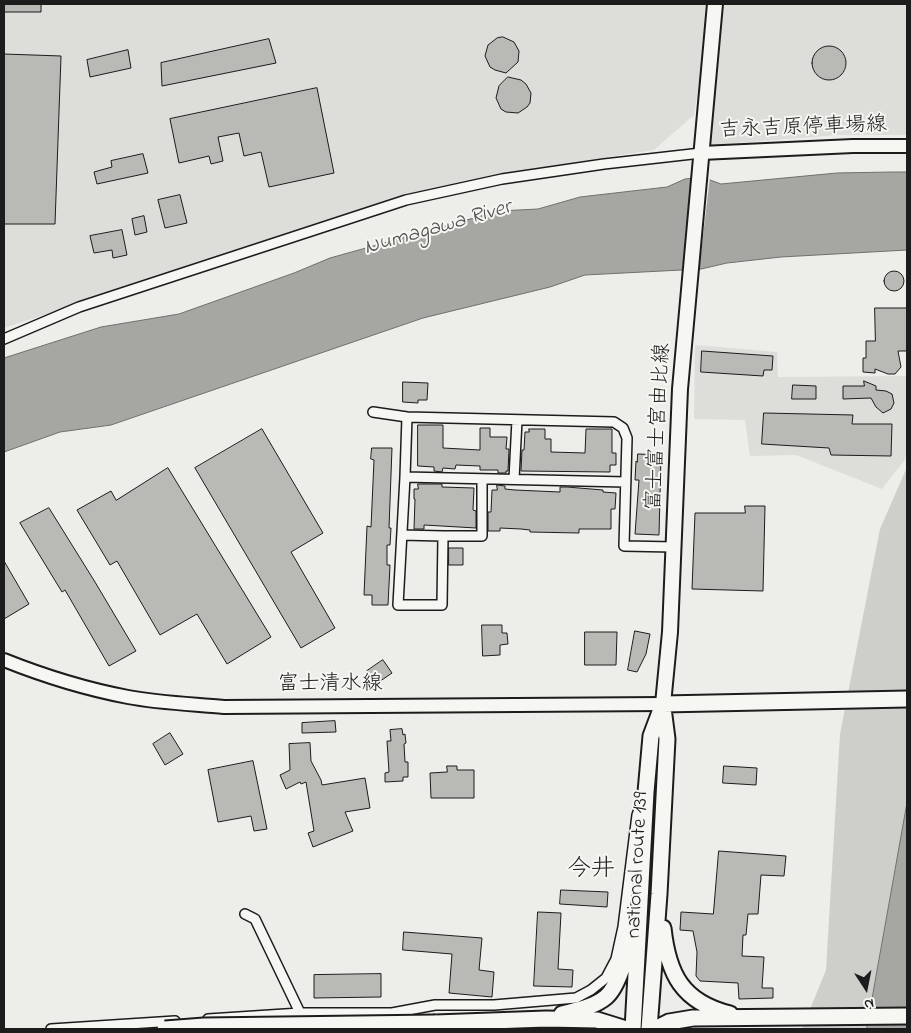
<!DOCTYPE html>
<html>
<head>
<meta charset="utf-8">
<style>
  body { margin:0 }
  #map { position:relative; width:911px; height:1033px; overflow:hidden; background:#edede9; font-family:"Indie Flower",sans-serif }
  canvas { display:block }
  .frame { position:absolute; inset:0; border:5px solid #1c1c1c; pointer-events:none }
  .north { position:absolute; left:841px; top:963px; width:50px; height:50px; -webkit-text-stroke:4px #f6f6f2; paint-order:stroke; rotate:169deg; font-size:14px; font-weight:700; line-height:20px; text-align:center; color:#1c1c1c }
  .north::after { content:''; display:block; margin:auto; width:18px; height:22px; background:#1c1c1c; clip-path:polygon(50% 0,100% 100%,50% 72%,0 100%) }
</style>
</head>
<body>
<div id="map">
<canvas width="911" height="1033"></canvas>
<div class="frame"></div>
<div class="north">N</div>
</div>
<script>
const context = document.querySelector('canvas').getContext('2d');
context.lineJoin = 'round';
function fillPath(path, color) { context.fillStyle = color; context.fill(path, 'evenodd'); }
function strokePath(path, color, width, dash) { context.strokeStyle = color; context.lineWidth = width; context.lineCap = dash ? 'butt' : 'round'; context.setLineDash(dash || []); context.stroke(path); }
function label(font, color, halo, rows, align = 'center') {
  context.font = font + ' "Indie Flower","Klee One",sans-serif'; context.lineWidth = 4; context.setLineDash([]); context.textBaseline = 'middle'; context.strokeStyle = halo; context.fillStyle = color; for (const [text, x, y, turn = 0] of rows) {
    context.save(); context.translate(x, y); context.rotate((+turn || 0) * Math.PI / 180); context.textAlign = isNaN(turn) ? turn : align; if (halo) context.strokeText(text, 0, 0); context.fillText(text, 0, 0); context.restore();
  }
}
const built = new Path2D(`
  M4 4H709L708 30 694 115 654 150 511 172 387 202 4 328Z
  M721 4H907V135H838L710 145Z
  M695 345 777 352 778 377 907 376V453L904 461 882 489 796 455 750 456 745 420 694 419Z`);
const green = new Path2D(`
  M907 467V1029H802L826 970 840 734 880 529Z`);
const water = new Path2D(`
  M893 172H907V250L781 257 727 263 701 269 585 275 550 287 423 318 111 425 60 432 4 452V358L101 327 179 314 294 273 330 258 499 211 538 209 580 197 667 187 685 179 702 177 721 184 837 173Z
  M907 803V1029H867Z`);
const pier = new Path2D(`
  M702 174 710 177 699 270 682 272 692 176Z`);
const building = new Path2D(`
  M4 4H41V12H4Z
  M503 37 514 42 519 51 518 62 506 73 495 70 490 67 485 56 488 45 497 38Z
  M269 39 276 63 162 86 161 63Z
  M812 63a17 17 0 1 1 34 0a17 17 0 1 1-34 0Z
  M128 50 131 68 90 77 87 60Z
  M4 54 61 56 55 224H4Z
  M508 77 521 80 526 84 531 93 530 103 527 107 518 113 506 112 501 109 496 98 499 86Z
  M317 88 334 173 269 187 261 152 244 156 239 133 218 137 223 161 211 164 209 156 179 163 170 119Z
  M143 154 148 173 97 184 94 172 112 167 111 161Z
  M180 195 187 223 165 228 158 200Z
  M144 216 147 232 135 235 132 219Z
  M122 230 127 255 113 258 112 250 94 253 90 236Z
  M884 281a10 10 0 1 1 20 0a10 10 0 1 1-20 0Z
  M875 308H907V351H898L901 367 895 374H888L875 369V373L863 372V358H866V341H875Z
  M702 351 773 356 772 370H764L763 376 701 372Z
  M864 381 876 386V390L886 391 892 394 894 403 891 409 883 413 876 407 871 398 843 399V386H864Z
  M403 382 428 383 427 400H418V403L403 402Z
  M793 385 816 386V399H792Z
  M764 413 853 415 852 424H892L891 456 831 455 829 448 762 444Z
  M418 425H443V448L480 450V428H490V437H507L506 449H509L508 471H506V473H498V470H480V466L456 465 455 469 443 468 442 472 434 471V467L418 466Z
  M262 429 323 533 291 552 335 628 301 648 195 468Z
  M529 429H545V439H551V452L585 453 586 429H612V453H616V465H610V472L521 471 522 450H524L525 432H529Z
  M372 448H392L389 528H391L390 545H387V565H390L388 605H372V595H364L367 526 371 527 374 460 371 459Z
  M638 454 661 455 659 535 635 534 639 480H635L636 461 637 462Z
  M168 468 271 637 227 664 197 614 160 635 117 561 110 565 77 510 111 491 116 500Z
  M418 484H442V487L474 488 473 510 476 511V528L424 525V529H414L415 499H414V489H418Z
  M497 485 505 486V489L515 490 560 492V487H567L603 490V492L616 493 615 509H611V529H579V533L530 532V530L521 529 500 528V531H488V512H491L492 490H497Z
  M745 506H765L763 591 692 589 695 513H745Z
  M49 508 95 582 136 651 109 666 65 590 62 592 20 523Z
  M449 548H463V565H449Z
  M4 561 29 604 4 619Z
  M482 625H502V633H507L508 644 500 645V655L483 656Z
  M635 631 650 634 646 654 637 672 628 670Z
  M585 632H617L616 665H585Z
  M383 660 392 673 376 684 367 671Z
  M335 721 336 732 302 733V723Z
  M402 729 403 735 405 734 406 743 404 744 405 762H408V777H403V781L385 782V773L389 772 387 741H391L390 730Z
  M170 733 183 754 165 765 153 744Z
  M310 743 311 761 321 780 322 785 365 778 370 808 345 812 353 831 313 847 308 833 314 831 306 782 301 784 300 782 286 789 280 775 290 770 289 744Z
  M253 761 267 829 254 831 251 816 218 822 208 770Z
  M447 766H457V770H474V798H431L430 773 447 772Z
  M724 766 757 768 756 785 723 783Z
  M719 851 786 856 784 876 761 875 758 914H748L746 935H743L742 956 764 957 762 988H773V998L739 999 738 983 700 981 696 976 697 952 693 931 680 930 681 912 713 914Z
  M561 890 608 892 607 907 560 904Z
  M538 912 561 913 558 969 573 970 572 987 534 986Z
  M404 932 482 938 479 970 494 972 492 997 449 993 452 954 403 950Z
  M381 974V997L314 998V975Z`);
const minor = new Path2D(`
  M4 339 79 307 406 200 502 179 604 164 701 153
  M373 412 407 417 614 422 623 428 627 438 624 546 674 547
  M405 477 626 482
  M514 479 517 420
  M402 535 443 536 442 605H398L405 477 407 417
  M443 536H482V479
  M245 914 255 919 302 1017
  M208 1019 300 1013H392L435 1005H494L576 998 591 990 606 978 616 959 623 927 637 815 641 804
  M51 1029 175 1021`);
const secondary = new Path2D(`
  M701 153 853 146H907
  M4 660C44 676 86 689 128 697 160 703 192 704 224 707L663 704`);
const primary = new Path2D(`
  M663 704 670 632 680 389 715 4`);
const trunk = new Path2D(`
  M663 704 907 699
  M663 928C668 974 682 1002 730 1014
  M562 1014C577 1010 594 1007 606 997 620 985 628 948 632 931
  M435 1023 546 1019 597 1020 626 1029
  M633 1029 646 792 651 736 663 704
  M649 1029 659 894 667 739 663 708
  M655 1029 669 1022 693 1018 907 1016`);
const trunkBridge = new Path2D(`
  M165 1029 204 1026 435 1023`);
const streetNames = [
  ["吉永吉原停車場線",803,129,-2],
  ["富士富士宮由比線",660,427,-87],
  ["富士清水線",330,686],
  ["national route 139",639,865,-87]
];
const waterNames = [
  ["Numagawa River",438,229,-16]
];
const quarterNames = [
  ["今井",591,871]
];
fillPath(built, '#ddddda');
fillPath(green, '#cececb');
fillPath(water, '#a6a6a3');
strokePath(water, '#6f6f6d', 1);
fillPath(pier, '#edede9');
fillPath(building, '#b9b9b6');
strokePath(building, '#1c1c1c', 1);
strokePath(minor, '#1c1c1c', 12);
strokePath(secondary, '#1c1c1c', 16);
strokePath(primary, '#1c1c1c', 18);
strokePath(trunk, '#1c1c1c', 19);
strokePath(minor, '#f6f6f2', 9);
strokePath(secondary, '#f6f6f2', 12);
strokePath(primary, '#f6f6f2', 14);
strokePath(trunk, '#f6f6f2', 15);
strokePath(trunkBridge, '#1c1c1c', 19, []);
strokePath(trunkBridge, '#f6f6f2', 15);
label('21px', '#1c1c1c', '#f6f6f2', streetNames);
label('italic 22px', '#535352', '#f6f6f2', waterNames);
label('24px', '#1c1c1c', '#f6f6f2', quarterNames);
</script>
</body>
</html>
